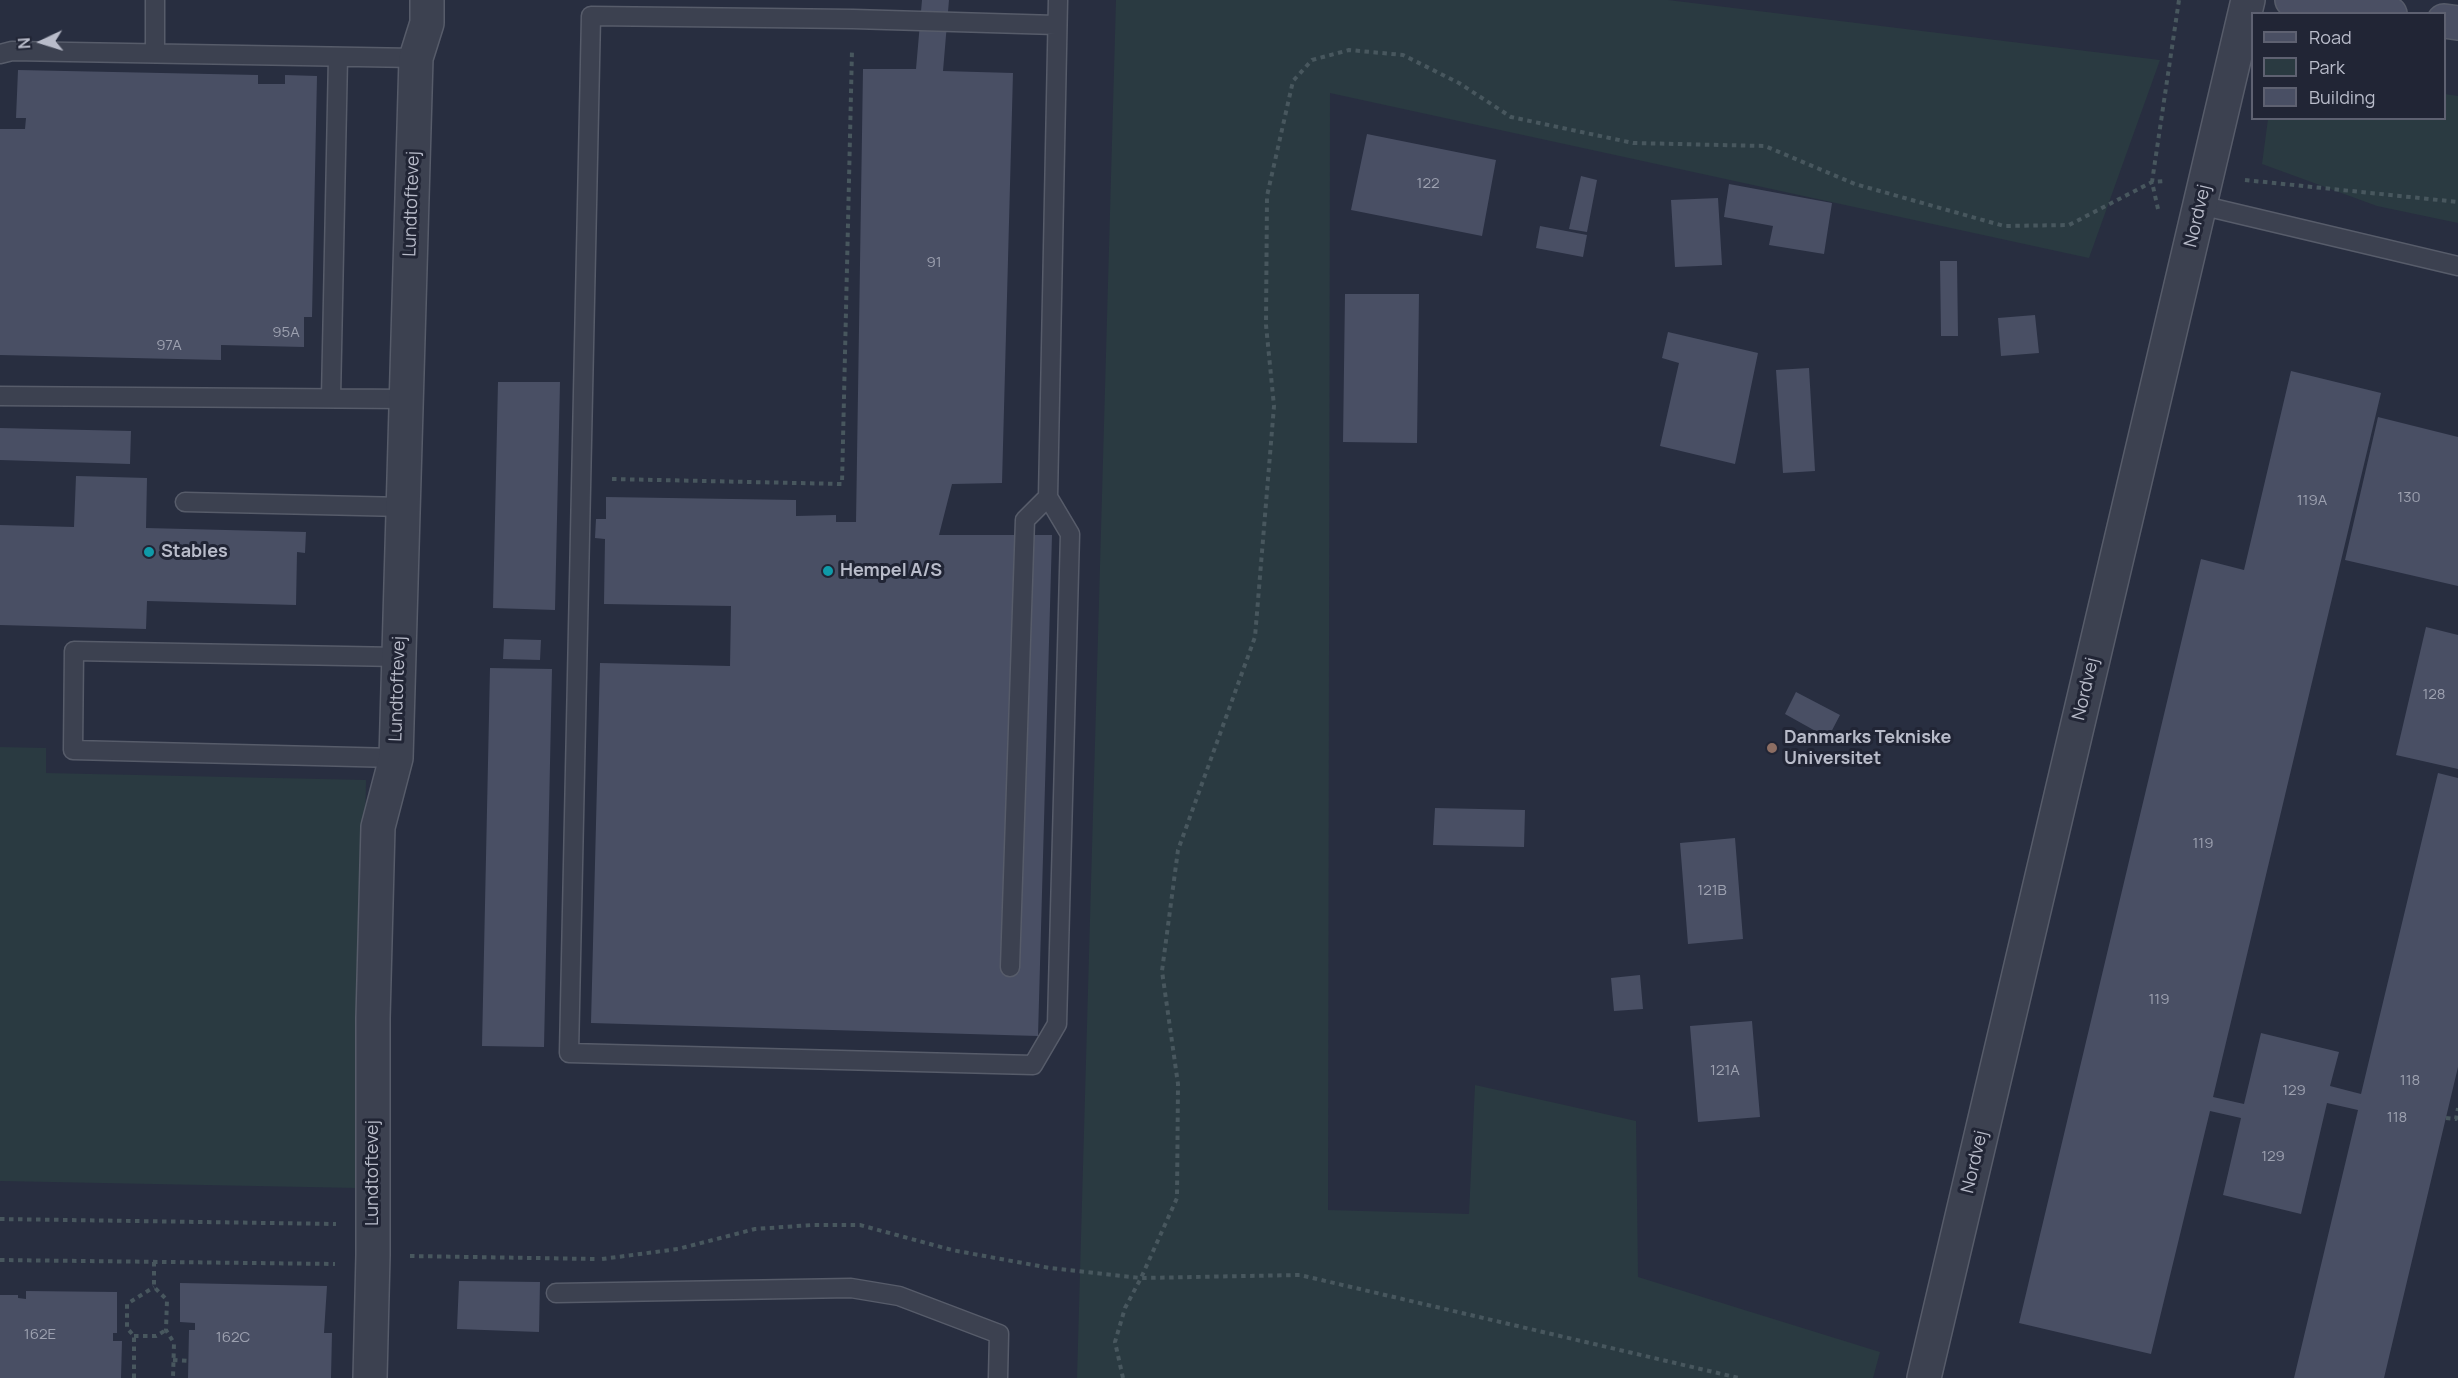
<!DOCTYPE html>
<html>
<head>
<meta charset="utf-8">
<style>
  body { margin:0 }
  #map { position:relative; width:2458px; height:1378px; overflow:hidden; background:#282e40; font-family:Manrope,sans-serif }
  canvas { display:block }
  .legend { position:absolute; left:2251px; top:12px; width:195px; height:108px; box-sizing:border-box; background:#212535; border:2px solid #5e6171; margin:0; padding:8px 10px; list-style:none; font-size:18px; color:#b9bcca }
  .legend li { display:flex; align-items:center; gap:12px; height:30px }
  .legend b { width:30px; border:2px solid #5e6171 }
  .north { position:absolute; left:12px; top:12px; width:60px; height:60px; -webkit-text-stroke:4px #212535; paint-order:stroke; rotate:266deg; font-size:16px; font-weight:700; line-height:24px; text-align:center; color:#b9bcca }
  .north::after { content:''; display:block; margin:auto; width:21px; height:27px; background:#b9bcca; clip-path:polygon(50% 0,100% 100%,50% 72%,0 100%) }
</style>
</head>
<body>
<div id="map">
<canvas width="2458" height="1378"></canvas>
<ul class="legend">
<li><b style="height:8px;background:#4a4f63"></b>Road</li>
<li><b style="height:16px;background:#2a3a41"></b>Park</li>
<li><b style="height:16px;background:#494f64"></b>Building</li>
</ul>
<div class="north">N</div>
</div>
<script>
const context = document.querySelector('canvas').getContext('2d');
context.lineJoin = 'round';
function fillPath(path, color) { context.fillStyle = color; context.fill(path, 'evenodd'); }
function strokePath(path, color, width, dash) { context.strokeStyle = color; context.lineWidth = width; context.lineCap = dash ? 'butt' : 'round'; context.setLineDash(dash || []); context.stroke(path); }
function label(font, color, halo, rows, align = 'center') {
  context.font = font + ' Manrope,sans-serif'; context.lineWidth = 6; context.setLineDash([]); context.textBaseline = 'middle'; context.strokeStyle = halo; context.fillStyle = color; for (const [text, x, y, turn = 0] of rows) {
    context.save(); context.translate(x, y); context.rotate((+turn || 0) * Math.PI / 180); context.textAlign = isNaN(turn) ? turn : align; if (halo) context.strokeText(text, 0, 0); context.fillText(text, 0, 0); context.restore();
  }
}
const green = new Path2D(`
  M1116 0H1668L2160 60 2089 258 1330 93 1328 1210 1469 1214 1475 1085 1636 1121 1638 1277 1880 1352 1873 1378H1077Z
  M2445 94 2458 96V223L2377 206 2262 164 2268 119 2444 118Z
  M0 747 46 748V773L366 780 358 1188 0 1181Z`);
const building = new Path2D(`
  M922 0H949L943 71 1013 73 1002 483 952 484 939 535H1052L1038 1036 591 1023 600 663 730 666 731 606 604 604 605 539 595 538 596 519H606V497L796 500V516L836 515V522H856L863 69H916Z
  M18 70 258 75V84H285V75L317 76 312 317H304V347L221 345V360L0 355V129H25L26 118H16Z
  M1367 134 1496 160 1482 236 1351 210Z
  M1581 176 1597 180 1587 232 1569 229Z
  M1729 184 1832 203 1824 254 1769 245 1773 226 1724 217Z
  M1718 198 1722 265 1675 267 1671 200Z
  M1540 226 1587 235 1583 257 1536 248Z
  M1940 261H1957L1958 336H1941Z
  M1345 294H1419L1417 443 1343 442Z
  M2035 315 2039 353 2001 356 1998 318Z
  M1668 332 1758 353 1735 464 1660 446 1679 363 1662 358Z
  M1809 368 1815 471 1783 473 1776 370Z
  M2291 371 2381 393 2213 1097 2244 1104 2261 1033 2339 1052 2330 1086 2361 1094 2438 773 2458 778V1067L2384 1378H2294L2358 1110 2327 1103 2301 1214 2223 1195 2241 1118 2210 1111 2151 1354 2019 1323 2201 559 2244 570Z
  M498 382H560L555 610 493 608Z
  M2378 417 2458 437V586L2345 560Z
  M0 428 131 431 130 464 0 460Z
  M76 476 147 478 146 528 306 532 305 553 297 552 296 605 147 601 146 629 0 625V525L74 527Z
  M2426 627 2458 635V769L2396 755Z
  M504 639 541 640 540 660 503 659Z
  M490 668 552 669 544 1047 482 1046Z
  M1796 692 1840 715 1828 738 1785 714Z
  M1435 808 1525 810 1524 847 1433 845Z
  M1735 838 1743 939 1688 944 1680 843Z
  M1640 975 1643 1009 1614 1011 1611 978Z
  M1752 1021 1760 1117 1698 1122 1690 1026Z
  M459 1281 540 1282 539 1332 457 1329Z
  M180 1283 327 1286 324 1333H332L331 1378H188L189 1330H195V1323L180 1322Z
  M26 1291 117 1292V1333H113V1341H122L121 1378H0V1295H18V1298L26 1299Z`);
const path = new Path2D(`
  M2245 180 2458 202
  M2158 209 2152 182 2179 0
  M612 479 842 484 852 50
  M2446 1118 2456 1119 2458 1108
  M0 1219 336 1224
  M410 1256 595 1259
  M602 1259 678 1249 755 1229 812 1225H860L952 1250 1050 1268 1141 1278 1300 1275 1739 1378
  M0 1260 335 1264
  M154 1262V1287L167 1300 166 1330 174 1343 173 1378
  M134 1336H156L166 1330
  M173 1360 189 1361
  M134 1378V1336L127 1328V1304L154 1287
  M1123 1378 1115 1342 1125 1308 1141 1278 1177 1198 1178 1084 1162 971 1178 850 1255 637 1274 406 1266 325 1267 196 1293 81 1312 60 1349 50 1403 55 1459 83 1511 117 1633 143 1765 146 1855 184 2004 226 2069 225 2152 182 2166 181`);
const lane = new Path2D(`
  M1056 25 853 19 591 16 569 1053 1033 1065 1057 1024 1070 534 1048 497 1058 0
  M155 53V0
  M0 54 12 51 416 58
  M2200 205 2458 266
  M0 396 407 399
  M331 398 338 57
  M185 502 404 507
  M396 758 73 750 74 651 399 657
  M1010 967 1025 520 1048 497
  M556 1293 851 1288 899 1296 999 1334 998 1378`);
const street = new Path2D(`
  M370 1378 373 1255V1018L378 827 396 758 416 58 427 23V0
  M1924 1378 2248 0`);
const secondary = new Path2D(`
  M2292 0 2390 14
  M2444 21 2458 23`);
const markers = [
  [149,552,6,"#0f9aa8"],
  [828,571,6,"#0f9aa8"],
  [1772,748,6,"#8d6e63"]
];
const numberNames = [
  ["122",1428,184],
  ["91",934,263],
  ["95A",286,333],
  ["97A",169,346],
  ["130",2409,498],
  ["119A",2312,501],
  ["128",2434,695],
  ["119",2203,844],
  ["121B",1712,891],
  ["119",2159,1000],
  ["121A",1725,1071],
  ["118",2410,1081],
  ["129",2294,1091],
  ["118",2397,1118],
  ["129",2273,1157],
  ["162E",40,1335],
  ["162C",233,1338]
];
const streetNames = [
  ["Lundtoftevej",412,204,-88],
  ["Nordvej",2198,216,-77],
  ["Lundtoftevej",398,689,-88],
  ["Nordvej",2086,689,-77],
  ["Nordvej",1975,1162,-77],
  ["Lundtoftevej",373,1173,-90]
];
const poiNames = [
  ["Stables",161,552],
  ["Hempel A/S",840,571],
  ["Danmarks Tekniske",1784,738],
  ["Universitet",1784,759]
];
fillPath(green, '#2a3a41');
fillPath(building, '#494f64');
strokePath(lane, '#575c6a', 21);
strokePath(street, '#575c6a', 36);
strokePath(secondary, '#575c6a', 36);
strokePath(path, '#48575e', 4, [4.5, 4.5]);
strokePath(lane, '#3c4150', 18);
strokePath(street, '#3c4150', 33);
strokePath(secondary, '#4a4f63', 33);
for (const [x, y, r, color] of markers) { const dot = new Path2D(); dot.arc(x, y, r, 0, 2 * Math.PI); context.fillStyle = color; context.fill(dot); strokePath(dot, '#212535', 2); }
label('15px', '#9da1b0', null, numberNames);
label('18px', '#b9bcca', '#212535', streetNames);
label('bold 18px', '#b9bcca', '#212535', poiNames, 'left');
</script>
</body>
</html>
